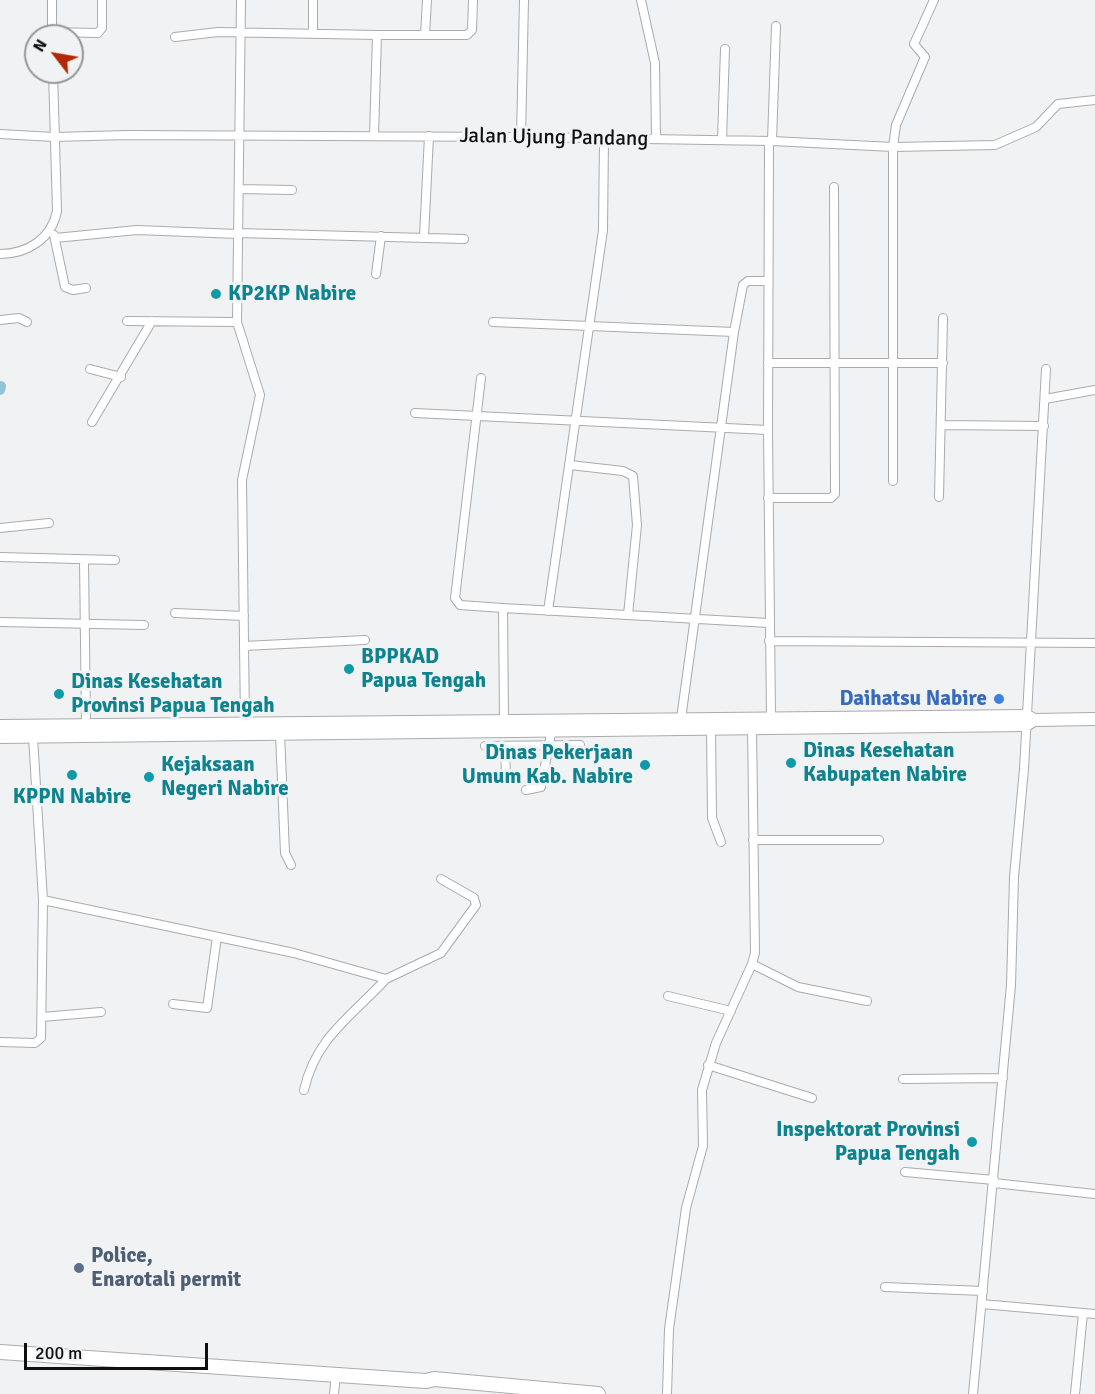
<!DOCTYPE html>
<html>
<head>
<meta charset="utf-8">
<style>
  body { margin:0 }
  #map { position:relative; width:1095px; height:1394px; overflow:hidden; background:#f0f2f3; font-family:Signika,sans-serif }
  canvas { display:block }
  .north { position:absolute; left:24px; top:24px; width:60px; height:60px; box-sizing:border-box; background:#f0f2f3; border:2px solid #969798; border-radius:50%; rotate:301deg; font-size:16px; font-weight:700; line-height:24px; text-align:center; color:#0e0f0f }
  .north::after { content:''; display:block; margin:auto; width:21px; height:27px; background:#b32800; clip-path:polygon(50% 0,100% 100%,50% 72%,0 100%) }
  .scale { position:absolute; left:24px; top:1343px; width:184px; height:27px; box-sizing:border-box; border:3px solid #0e0f0f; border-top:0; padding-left:8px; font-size:18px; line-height:21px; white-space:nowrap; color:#0e0f0f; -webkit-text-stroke:4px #f0f2f3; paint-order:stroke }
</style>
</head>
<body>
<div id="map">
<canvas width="1095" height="1394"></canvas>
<div class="north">N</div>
<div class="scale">200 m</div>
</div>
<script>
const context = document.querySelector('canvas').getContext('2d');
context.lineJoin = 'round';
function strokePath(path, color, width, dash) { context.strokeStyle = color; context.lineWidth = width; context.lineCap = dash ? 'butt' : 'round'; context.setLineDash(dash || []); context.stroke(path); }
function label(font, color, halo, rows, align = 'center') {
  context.font = font + ' Signika,sans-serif'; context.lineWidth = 6; context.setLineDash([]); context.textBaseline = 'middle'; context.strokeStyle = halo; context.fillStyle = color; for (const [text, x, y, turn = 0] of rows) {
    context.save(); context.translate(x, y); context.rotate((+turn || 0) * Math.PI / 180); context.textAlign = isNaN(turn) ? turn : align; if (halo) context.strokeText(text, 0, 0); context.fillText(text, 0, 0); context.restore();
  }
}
const river = new Path2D(`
  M0 390 1 386`);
const street = new Path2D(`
  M241 0 237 322 260 395 242 480 245 723
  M641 0 655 63 656 139
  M52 32 98 33 102 28V0
  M313 33V0
  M52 35V0
  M425 35 427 0
  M175 37 218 32 377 35
  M0 134 54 137 128 135 521 137 772 141 893 147 995 145 1036 127 1058 104 1095 100
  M374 136 377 35H467L472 30 473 0
  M521 137 524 0
  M722 140 725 49
  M772 141 776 26
  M239 189 292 190
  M238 233 464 239
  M54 235 65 287 73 290 86 288
  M424 237 429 136
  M55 238 137 230 238 234
  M0 254C28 254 52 238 57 211L53 72
  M376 274 381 236
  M0 320 19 318 27 322
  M127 321 237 322
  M493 322 734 332 681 719
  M734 332 743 285 748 281H768
  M768 363H943
  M90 369 121 377
  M481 378 455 598 460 605 503 608 504 721
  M1045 399 1095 390
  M415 413 768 430 771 718
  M92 422 152 321
  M942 425 1044 426
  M768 430 769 141
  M570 465 623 471 633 476 637 525 628 615
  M893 481V147L896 125 925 57 914 44 934 0
  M939 497 943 318
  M768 498H831L835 494 834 187
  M0 528 49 523
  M0 557 115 560
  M84 560 86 725
  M503 608 769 623
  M548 611 603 230 604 139
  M175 613 244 616
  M0 622 144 625
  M769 641 1095 643
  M244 646 365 640
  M711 728 712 818 721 842
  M280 733 285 853 291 865
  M485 746 580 745
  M505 746 506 778
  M526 790 541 787 552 728
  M753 840H879
  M43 900 294 953 386 979 441 953 476 905 474 898 441 879
  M752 964 798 987 867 1001
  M668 996 731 1011
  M173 1004 207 1008 217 937
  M42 1017 101 1012
  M0 1042 35 1043 41 1038 43 900 33 737
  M708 1065 812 1098
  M903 1079 1003 1078
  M304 1090C316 1037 352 1016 386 979
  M905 1172 994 1180
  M994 1183 1095 1194
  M885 1287 983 1291
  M982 1304 1095 1314
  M334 1394 336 1375
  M667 1394 669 1329 686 1208 703 1146 702 1090 716 1043 752 964 755 953 752 727
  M973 1394 1011 985 1014 877 1024 769 1046 369
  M1075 1394 1083 1313`);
const primary = new Path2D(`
  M0 726 1027 716 1034 720
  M0 737 1026 725 1034 720 1095 719`);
const highway = new Path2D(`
  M0 1352 426 1381 434 1379 598 1394`);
const markers = [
  [216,294,6,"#0f9aa8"],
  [349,669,6,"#0f9aa8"],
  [59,694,6,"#0f9aa8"],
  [999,699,6,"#3f7fe0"],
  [791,763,6,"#0f9aa8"],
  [645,765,6,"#0f9aa8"],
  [72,775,6,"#0f9aa8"],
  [149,777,6,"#0f9aa8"],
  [972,1142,6,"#0f9aa8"],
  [79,1268,6,"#5c6f8a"]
];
const streetNames = [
  ["Jalan Ujung Pandang",554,138,1]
];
const cultureNames = [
  ["KP2KP Nabire",228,294],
  ["BPPKAD",361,657],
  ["Papua Tengah",361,681],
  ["Dinas Kesehatan",71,682],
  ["Provinsi Papua Tengah",71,706],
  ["Dinas Kesehatan",803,751],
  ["Kabupaten Nabire",803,775],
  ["Dinas Pekerjaan",633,753,"right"],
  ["Umum Kab. Nabire",633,777,"right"],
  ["Kejaksaan",161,765],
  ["Negeri Nabire",161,789],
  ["KPPN Nabire",72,797,"center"],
  ["Inspektorat Provinsi",960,1130,"right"],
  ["Papua Tengah",960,1154,"right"]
];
const shopNames = [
  ["Daihatsu Nabire",987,699]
];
const serviceNames = [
  ["Police,",91,1256],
  ["Enarotali permit",91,1280]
];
strokePath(river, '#92c4d6', 10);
strokePath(street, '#aaabad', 10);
strokePath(primary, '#aaabad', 14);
strokePath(highway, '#aaabad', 16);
strokePath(street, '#fff', 8);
strokePath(primary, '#fff', 12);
strokePath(highway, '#fff', 14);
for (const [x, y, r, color] of markers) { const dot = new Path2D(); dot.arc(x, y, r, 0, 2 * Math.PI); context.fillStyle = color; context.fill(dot); strokePath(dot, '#f0f2f3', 2); }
label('21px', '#0e0f0f', '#f0f2f3', streetNames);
label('bold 21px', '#0d838f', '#f0f2f3', cultureNames, 'left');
label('bold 21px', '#366cbe', '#f0f2f3', shopNames, 'right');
label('bold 21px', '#4e5e75', '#f0f2f3', serviceNames, 'left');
</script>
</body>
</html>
